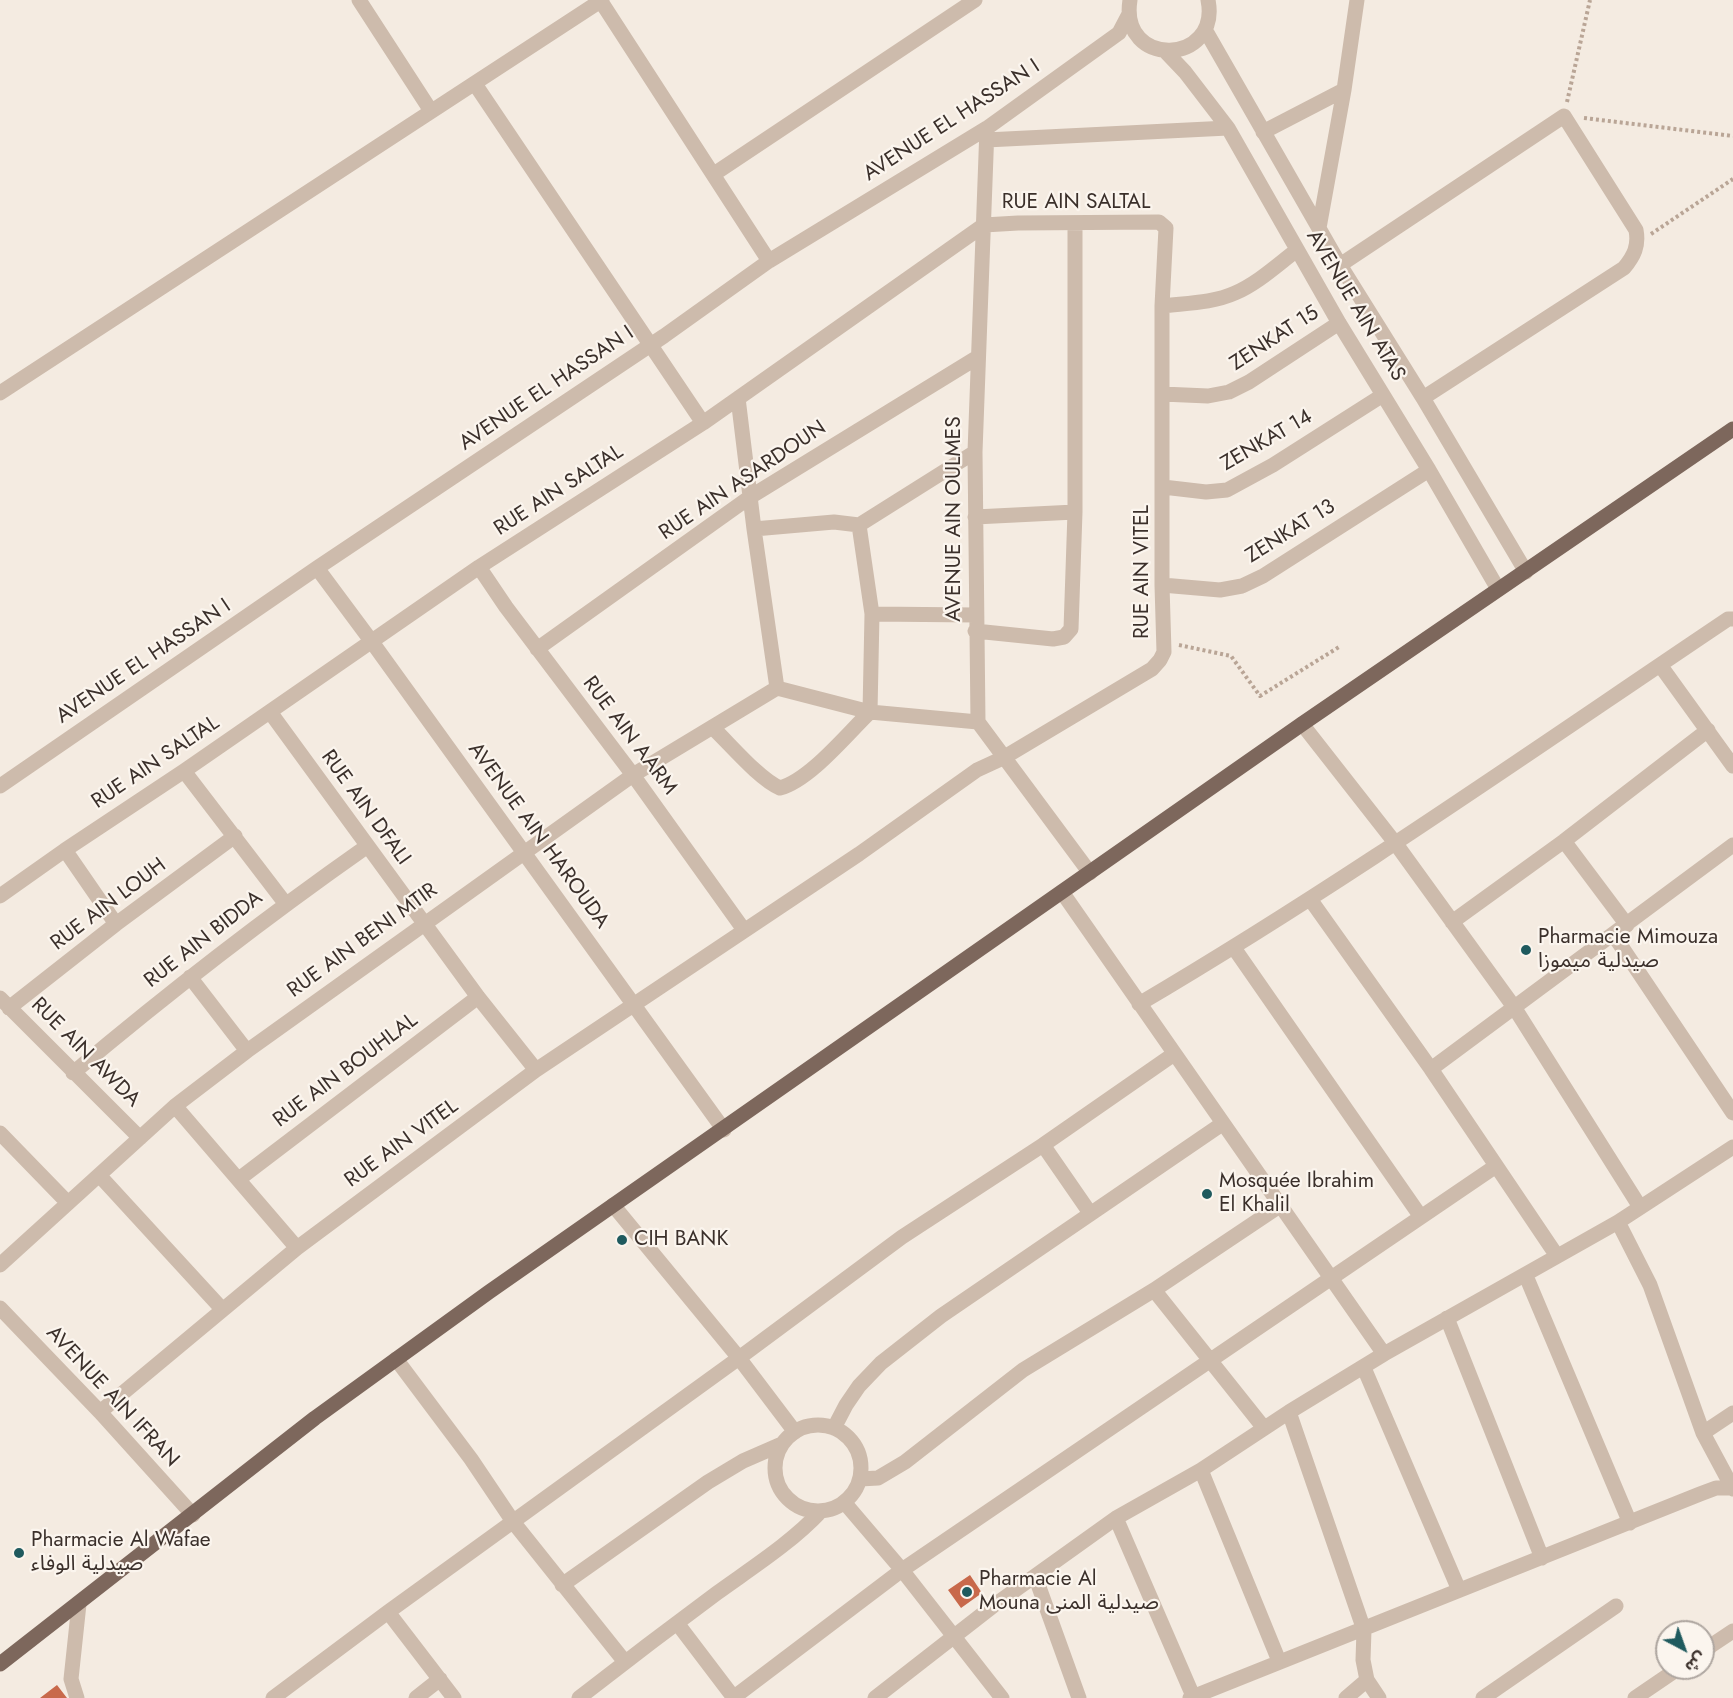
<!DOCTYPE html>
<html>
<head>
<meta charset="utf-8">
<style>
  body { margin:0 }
  #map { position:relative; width:1733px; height:1698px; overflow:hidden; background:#f4ebe1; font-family:Jost,"Noto Sans Arabic",sans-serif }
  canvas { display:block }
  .north { position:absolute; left:1655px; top:1620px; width:60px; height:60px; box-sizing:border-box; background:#fbf5ee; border:2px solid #aea6a0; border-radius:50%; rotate:139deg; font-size:16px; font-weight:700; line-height:24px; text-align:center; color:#3b302b }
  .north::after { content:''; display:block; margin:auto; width:21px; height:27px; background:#1f5a5e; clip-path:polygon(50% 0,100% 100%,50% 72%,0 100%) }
</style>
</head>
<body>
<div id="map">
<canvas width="1733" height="1698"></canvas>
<div class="north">ش</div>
</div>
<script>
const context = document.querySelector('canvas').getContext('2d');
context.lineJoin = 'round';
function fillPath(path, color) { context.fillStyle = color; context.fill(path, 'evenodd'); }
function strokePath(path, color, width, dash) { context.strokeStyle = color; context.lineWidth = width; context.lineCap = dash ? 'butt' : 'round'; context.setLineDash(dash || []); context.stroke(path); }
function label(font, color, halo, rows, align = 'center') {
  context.font = font + ' Jost,"Noto Sans Arabic",sans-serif'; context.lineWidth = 4.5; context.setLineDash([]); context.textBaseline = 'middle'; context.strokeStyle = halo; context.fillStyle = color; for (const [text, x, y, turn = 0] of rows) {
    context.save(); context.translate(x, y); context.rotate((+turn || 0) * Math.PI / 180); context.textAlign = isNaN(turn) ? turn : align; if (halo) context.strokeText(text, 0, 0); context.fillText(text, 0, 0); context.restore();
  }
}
const building = new Path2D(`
  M970 1575 982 1593 961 1608 948 1590Z
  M57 1685 67 1698H40Z`);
const path = new Path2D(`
  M1567 102 1590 0
  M1584 118 1733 136
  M1651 234 1733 179
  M1179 645 1231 656 1260 696 1339 647`);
const minor = new Path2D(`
  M359 0 431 111
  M600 0 769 261
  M1130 0C1119 69 1221 65 1208 0
  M1202 35 1207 33 1340 265 1423 398 1526 572
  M1165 51 1185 72 1228 128 1339 323 1429 470 1498 589
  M475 84 703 423
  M987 128 975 452 978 722 1090 873
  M1263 132 1344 90
  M986 140 1228 128
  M714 174 975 0
  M1319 228 1344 90 1357 0
  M1340 265 1564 116 1636 230C1639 246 1634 256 1624 268L1423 398
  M1162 306C1186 303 1213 303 1235 293 1258 283 1277 265 1297 250
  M0 393 602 0
  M1162 394 1208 396 1229 392 1249 382 1339 323
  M738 398 754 529 777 688
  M1163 487 1206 492 1227 490 1273 465 1383 395
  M975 517 1075 512
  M754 529 834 522 859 525 975 452
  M479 567 506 607 633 775 744 930
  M317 568 372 642 724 1130
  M1162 585 1220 590 1242 586 1263 576 1429 470
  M872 614 976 615
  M975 631 1053 639 1064 637 1071 629 1075 512V223
  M537 649 750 497 978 357
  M1660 665 1733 766
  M777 688 870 712 978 722
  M270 712 478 997 536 1070
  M1302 724 1396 844 1514 1007 1640 1207
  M712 727C730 744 759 779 780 788 810 780 847 734 870 712L872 614 859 525
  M184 771 285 903
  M0 786 317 568 664 336 769 261 987 128 1119 33 1129 14
  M1564 841 1627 925
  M65 850 116 924
  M1062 892 1384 1354
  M0 896 65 850 184 771 479 567 703 423 984 225 1018 223 1159 222 1166 228 1162 306V585L1164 652 1160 660 1152 669 1003 758 977 770 859 854 536 1070 297 1248 100 1412
  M1310 899 1431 1069 1733 845
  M1452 922 1564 841 1708 730
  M1613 934 1733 1113
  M1234 948 1421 1217
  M190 977 247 1051
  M0 998 140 1138
  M1139 1004C1341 885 1533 750 1728 619H1733
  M9 1008 116 924 235 836
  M1431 1069 1557 1256
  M73 1073C168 993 265 918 366 847
  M175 1106 297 1248
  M0 1133 68 1203
  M1043 1145 1090 1213
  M99 1175 222 1309
  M239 1179 478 997
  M613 1205 739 1358 795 1432
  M1618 1222 1650 1285 1703 1433 1733 1489
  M0 1265 175 1106 247 1051 633 775 777 688
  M1526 1276 1630 1523
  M1154 1290 1264 1428
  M0 1308 100 1412 193 1515
  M1447 1318 1542 1558
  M396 1359 471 1459 514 1523 625 1662
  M1364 1368 1459 1590
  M1289 1412 1364 1630 1363 1660 1367 1680 1346 1698
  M775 1468a43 43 0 1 1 86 0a43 43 0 1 1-86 0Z
  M834 1428 846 1405 859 1386 881 1363 941 1316 1222 1124
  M1703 1433 1733 1413
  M1201 1470 1279 1661
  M860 1479 878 1478 905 1462 1023 1370 1154 1290 1281 1205
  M844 1502 902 1570 1002 1698
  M1116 1518 1193 1696
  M1035 1576 1079 1698
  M562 1585 708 1482 743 1461 782 1444
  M388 1612 454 1698
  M677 1623 734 1698
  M1703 1651 1733 1631
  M1367 1680 1379 1698
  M77 1698 71 1679 79 1604
  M273 1698 388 1612 739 1358 902 1237 1043 1145 1174 1054
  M416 1698 440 1679
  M579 1698C625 1662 671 1627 717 1593 753 1567 791 1543 821 1511
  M733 1698 902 1570 1496 1166
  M875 1698 993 1606 1116 1518 1201 1470 1289 1412 1384 1354 1618 1222 1733 1147
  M1190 1698 1700 1494 1716 1488H1733
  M1483 1698 1616 1606
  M1635 1698 1679 1668`);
const major = new Path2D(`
  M0 1664 315 1418 489 1292 1302 724 1733 429`);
const markers = [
  [1526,950,6,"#1f5a5e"],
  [1207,1194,6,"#1f5a5e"],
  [622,1240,6,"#1f5a5e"],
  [19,1553,6,"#1f5a5e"],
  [967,1592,6,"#1f5a5e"]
];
const streetNames = [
  ["AVENUE EL HASSAN I",952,121,-33],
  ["RUE AIN SALTAL",1076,203],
  ["AVENUE AIN ATAS",1355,306,59],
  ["ZENKAT 15",1275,339,-33],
  ["AVENUE EL HASSAN I",547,389,-34],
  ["ZENKAT 14",1267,441,-30],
  ["RUE AIN ASARDOUN",743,481,-34],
  ["RUE AIN SALTAL",559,491,-33],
  ["AVENUE AIN OULMES",955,519,-90],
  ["ZENKAT 13",1291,532,-32],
  ["RUE AIN VITEL",1143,572,-90],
  ["AVENUE EL HASSAN I",144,662,-34],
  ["RUE AIN AARM",629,736,53],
  ["RUE AIN SALTAL",156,763,-34],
  ["RUE AIN DFALI",365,808,54],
  ["AVENUE AIN HAROUDA",538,836,54],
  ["RUE AIN LOUH",109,905,-37],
  ["RUE AIN BIDDA",204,940,-38],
  ["RUE AIN BENI MTIR",363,941,-36],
  ["RUE AIN AWDA",85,1053,45],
  ["RUE AIN BOUHLAL",346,1071,-37],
  ["RUE AIN VITEL",402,1144,-36],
  ["AVENUE AIN IFRAN",112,1397,47]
];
const poiNames = [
  ["Pharmacie Mimouza",1538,938],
  ["صيدلية ميموزا",1538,962],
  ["Mosquée Ibrahim",1219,1182],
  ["El Khalil",1219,1206],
  ["CIH BANK",634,1240],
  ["Pharmacie Al Wafae",31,1541],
  ["صيدلية الوفاء",31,1565],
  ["Pharmacie Al",979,1580],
  ["Mouna صيدلية المنى",979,1604]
];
fillPath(building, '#c8694b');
strokePath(path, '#b9a596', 4, [3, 3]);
strokePath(minor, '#cdbbac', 15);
strokePath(major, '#7d675c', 15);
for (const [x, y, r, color] of markers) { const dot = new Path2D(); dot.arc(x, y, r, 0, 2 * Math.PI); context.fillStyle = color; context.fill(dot); strokePath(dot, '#fbf5ee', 2); }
label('21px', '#3b302b', '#fbf5ee', streetNames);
label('21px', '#3b302b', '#fbf5ee', poiNames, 'left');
</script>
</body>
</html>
